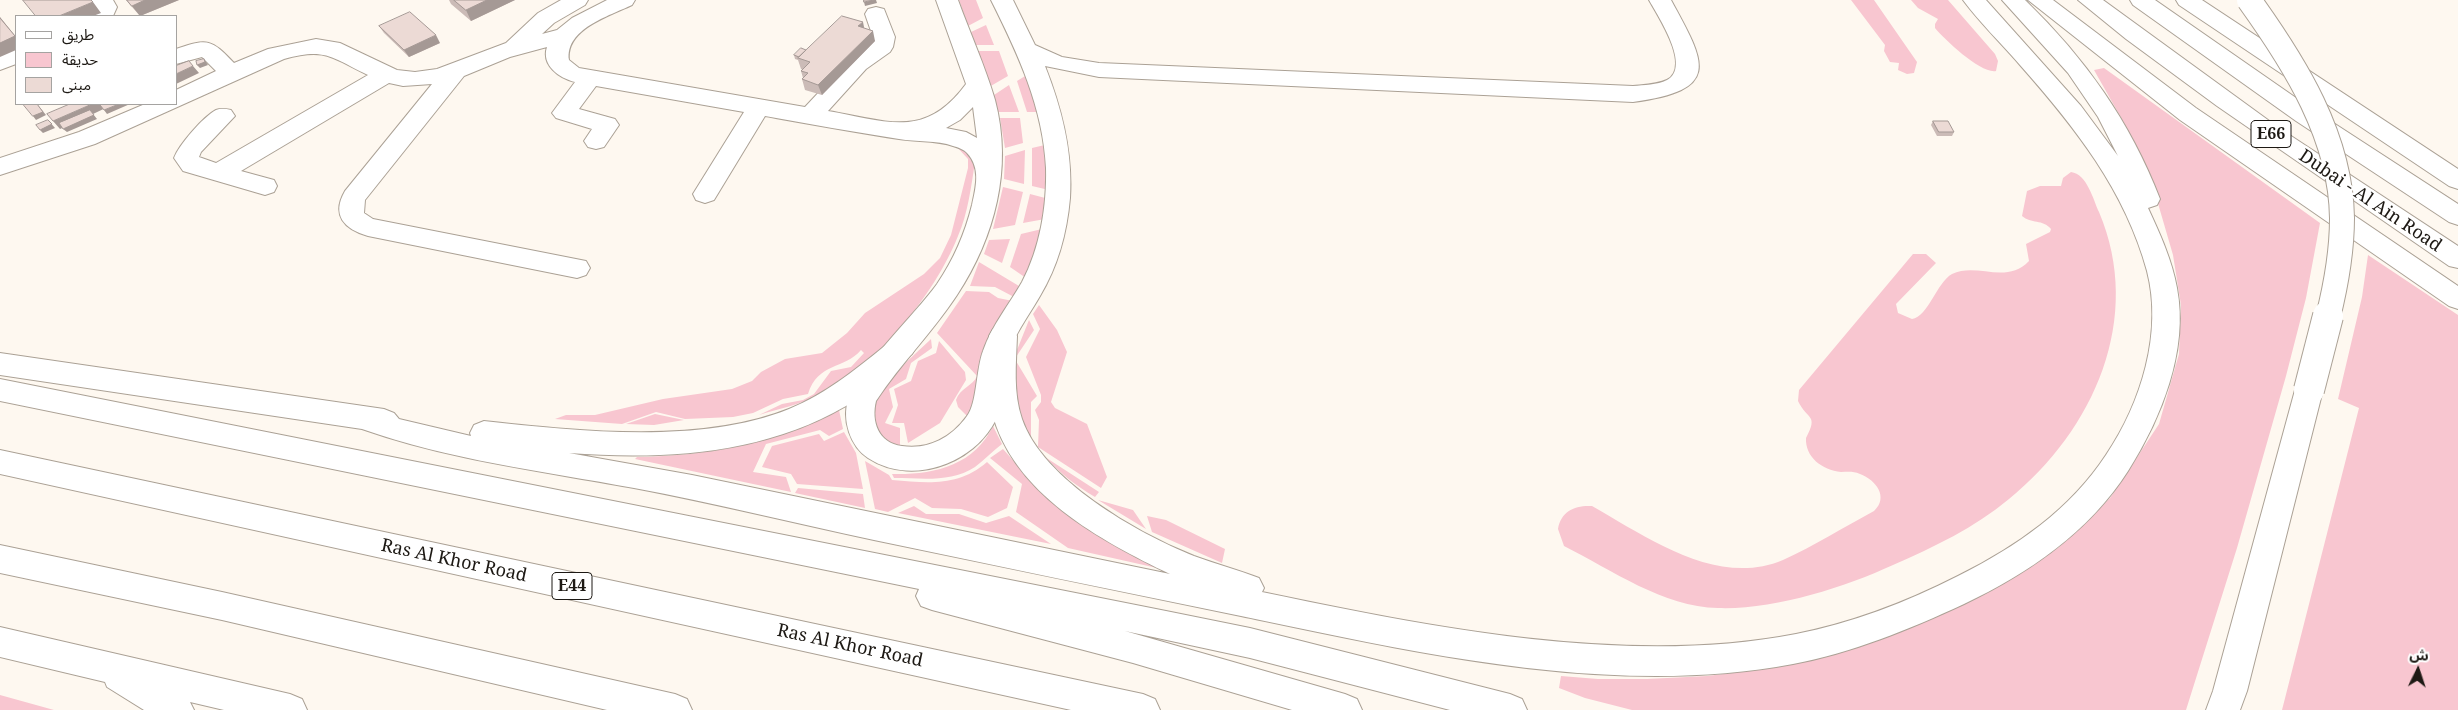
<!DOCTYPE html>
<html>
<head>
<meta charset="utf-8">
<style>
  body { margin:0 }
  #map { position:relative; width:2458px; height:710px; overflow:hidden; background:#fef8f0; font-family:"Noto Serif","Noto Sans Arabic",serif }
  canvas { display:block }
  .legend { position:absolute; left:15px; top:15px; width:162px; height:90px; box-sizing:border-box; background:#fff; border:1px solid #a5a3a1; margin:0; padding:6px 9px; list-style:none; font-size:15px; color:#1d1914 }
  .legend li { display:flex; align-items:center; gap:10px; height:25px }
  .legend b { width:25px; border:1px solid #a5a3a1 }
  .north { position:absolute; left:2393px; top:645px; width:50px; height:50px; -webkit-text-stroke:4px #fff; paint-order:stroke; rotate:4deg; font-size:14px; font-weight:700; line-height:20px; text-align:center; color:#1d1914 }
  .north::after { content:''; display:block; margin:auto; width:18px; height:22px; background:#1d1914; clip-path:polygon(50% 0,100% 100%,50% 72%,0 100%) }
</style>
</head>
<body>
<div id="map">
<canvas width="2458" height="710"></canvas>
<ul class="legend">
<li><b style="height:6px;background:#fff"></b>طريق</li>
<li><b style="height:14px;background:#f8c6d0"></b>حديقة</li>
<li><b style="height:14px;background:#ecdad5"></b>مبنى</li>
</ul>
<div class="north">ش</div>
</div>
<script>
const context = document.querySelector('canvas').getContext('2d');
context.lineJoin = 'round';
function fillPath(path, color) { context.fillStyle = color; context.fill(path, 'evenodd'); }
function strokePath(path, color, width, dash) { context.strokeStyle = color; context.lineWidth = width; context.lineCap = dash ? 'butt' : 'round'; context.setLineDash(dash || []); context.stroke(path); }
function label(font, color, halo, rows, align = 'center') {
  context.font = font + ' "Noto Serif",serif'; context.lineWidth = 4.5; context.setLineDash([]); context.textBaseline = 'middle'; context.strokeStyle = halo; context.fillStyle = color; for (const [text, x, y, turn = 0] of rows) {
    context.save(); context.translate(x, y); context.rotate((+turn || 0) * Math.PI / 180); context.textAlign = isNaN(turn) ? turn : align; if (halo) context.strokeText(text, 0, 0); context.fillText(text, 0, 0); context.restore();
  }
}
const green = new Path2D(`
  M959 0H976L983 18 968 26Z
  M1851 0H1874L1917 62 1914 73 1907 74 1898 70 1899 63 1890 62 1884 51 1885 45Z
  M1911 0H1948L1995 54 1998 61 1996 71C1981 74 1945 40 1935 28V24L1938 19 1918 8Z
  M986 25 994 45H976L971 32Z
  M978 51H999L1008 76 989 87Z
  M2104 68 2320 223 2306 298 2286 376 2237 548 2186 710H1632L1585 698 1559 688 1561 676 1598 679H1647L1707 676 1772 668 1845 647 1993 588 2059 547 2110 498 2159 424 2179 354 2181 305 2173 255 2157 200 2124 123 2094 70Z
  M1030 73 1043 112H1027L1017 81Z
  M1009 85 1019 112H998L994 95Z
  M1000 118H1020L1023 143 1005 148Z
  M1049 144V190L1032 186V148Z
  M956 146 965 147 975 162C971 187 968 213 958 236 934 296 875 368 817 396 798 405 778 409 759 415L782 404 803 400 814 394 831 371 851 367 864 353 861 350C844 370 818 362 808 394L783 399 753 413 733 417 685 419 656 412 622 424 555 419 566 415H595L663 399 732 389 752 381 761 372 785 359 822 353 847 333 865 313 924 274 940 258 951 235 968 168V159Z
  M1025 150 1024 184 1004 179 1005 156Z
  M2071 172C2087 174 2093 199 2099 212 2144 318 2094 430 2009 499 1974 528 1934 547 1893 565 1843 588 1773 610 1718 608 1663 607 1612 570 1564 546L1558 529C1561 511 1575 505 1592 506 1647 537 1717 588 1783 560 1814 546 1844 527 1874 511 1889 497 1876 480 1860 474 1853 471 1848 472 1841 472 1822 470 1805 457 1806 438 1819 414 1807 420 1798 401L1799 390 1913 254H1926L1936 263 1896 304 1898 313 1912 319C1928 317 1937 282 1952 274 1977 262 2006 285 2029 261L2026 244 2050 232 2051 229C2043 219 2031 224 2022 216L2027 191 2040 186H2061L2063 178Z
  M1003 187 1023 192 1015 225 993 229Z
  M1030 194 1049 199 1045 219 1023 223Z
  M1042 229 1026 278 1010 267 1021 234Z
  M1010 239 1002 263 984 254 989 240Z
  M2368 255 2458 315V710H2282L2359 408 2338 399 2362 297Z
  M979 262 1019 286 1014 297 995 287 970 286Z
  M966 291 989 292 998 298 1013 301 979 381 968 417 958 407 956 400C960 388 973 386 977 376L937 333Z
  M1039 305 1057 330 1067 352 1051 402 1055 408 1087 424 1107 477 1101 488 1038 447 1039 420 1035 410 1041 402V395L1026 357 1040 329 1033 314Z
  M1029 320 1034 330 1016 357 1015 355Z
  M931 339 932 348 911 363 906 379 889 389 893 407 885 423 900 428V449C835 419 902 367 931 339Z
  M939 341 965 372 966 380 940 423 908 443 904 423H892L898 405 894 389 911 381 918 361 936 353Z
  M1016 361 1037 396 1031 402V438L1018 414 1014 374Z
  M839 410 843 429 829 436 820 430 766 444 753 472 786 477 791 492 635 459 637 457C707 456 776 443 839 410Z
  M655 414 684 420 654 425 626 424Z
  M993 426 1002 444C993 451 984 460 975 467 951 483 921 478 894 478L892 474C933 475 974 466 993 426Z
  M844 432 856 453 863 489 797 484 791 474 762 467 772 446 819 434 824 441Z
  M1003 449 1020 468 1166 570 1068 548 1016 512 1022 484 990 458Z
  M1045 457 1099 492 1095 497C1076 486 1060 473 1045 457Z
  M865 461 889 475 892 480C928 483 958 487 987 462L1013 487 1007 508 988 517 961 509 932 508 915 498 888 512 875 509Z
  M798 488 863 494 865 508 795 493Z
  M1098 500 1133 510 1146 529Z
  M914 506 926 514H959L986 523 1009 516 1051 544 898 513Z
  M1147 516 1166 520 1225 549 1222 563 1152 532Z
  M0 695 54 710H0Z`);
const minor = new Path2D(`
  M91 0H113L117 7 113 16H91L95 7Z
  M561 0H588L585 5 554 23 542 34 557 30 572 18 607 0H635L632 5C609 16 565 29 569 60L579 68 805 107 850 59 871 44 873 37 865 14 868 9 876 7 884 9 895 37 893 47 890 52 866 69 828 111C887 121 925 140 966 84L936 0H958C970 33 985 66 995 100 1013 168 995 237 957 295 933 332 901 363 876 401 871 421 878 443 902 446 929 450 952 437 967 416 977 404 976 369 983 351 992 325 1009 305 1022 282 1040 248 1047 206 1046 168 1043 107 1018 54 991 0H1013L1035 45 1062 57 1099 63 1633 86C1644 85 1657 85 1667 80 1692 67 1658 16 1649 0H1671C1706 64 1722 90 1633 102L1099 77 1045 66C1062 109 1073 152 1070 198 1067 233 1058 266 1040 296 1032 310 1022 324 1015 338 1009 351 1005 366 1003 380 1002 389 1003 398 1001 407 985 460 915 489 868 458 850 446 842 420 848 400 860 366 914 316 937 284 954 259 965 233 972 205 976 187 981 168 967 153 965 150 957 147 953 146 937 140 916 142 899 139 854 132 810 124 765 116L714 200 705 203 696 200 693 194 744 112 596 86 579 109 615 119 619 125 604 147 596 149 588 147 584 141 592 129 556 118 552 113 575 82C559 78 541 65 547 47L510 57 464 76 365 200 364 213 373 219 586 261 590 268 586 275 577 278 368 236C344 229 331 215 345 191L432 84 403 86 389 83 241 171 274 180 277 186 274 192 265 195 183 171 174 158C179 145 203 117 216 110 221 108 226 109 231 110L235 116 201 152 199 157 216 163 368 75C332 58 326 47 284 59L95 144 0 175V158L79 132 145 104H176V90L216 71 202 57 176 64V49C208 38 211 39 234 63L268 49 316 39 340 43 397 70 415 72 437 69 506 43 538 13ZM973 107 977 138 966 132 946 128 960 120Z
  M16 49V64L0 70V54Z`);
const highway = new Path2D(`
  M1963 0H1986L2081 106 2118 156 2098 117 2068 73 2002 0H2025C2085 58 2130 121 2160 199L2157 205 2148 208C2160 234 2172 260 2177 288 2189 350 2161 419 2128 471 2089 532 2029 573 1964 604 1910 629 1852 653 1793 664 1614 698 1417 653 1241 616 1119 591 997 566 874 540 794 523 714 503 634 488 542 471 450 460 362 429L0 375V353L384 409 394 413 399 419 471 436 470 433 474 425 484 421C577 431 700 445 789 409 828 393 860 366 892 340L902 336 912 340 916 347 912 354C890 372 870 392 846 406 762 455 663 460 569 453L692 475 1170 574C1101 541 1012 493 992 412 986 387 989 361 989 336L993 329 1003 326 1013 329 1017 336C1016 364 1013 393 1022 419 1043 480 1137 533 1194 556 1216 564 1238 570 1259 578L1264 588 1262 592C1429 627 1627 667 1796 634 1852 623 1907 602 1958 576 2016 547 2070 510 2106 455 2141 403 2163 333 2147 271 2125 190 2074 126 2020 65 2001 43 1980 23 1963 0Z
  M2028 0H2053L2196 108 2458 286V309L2449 306 2180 120Z
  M2078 0H2103L2279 128 2458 246V268L2449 266 2217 106 2126 39Z
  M2130 0H2155L2312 109 2458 204V225L2449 222 2296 121 2133 5Z
  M2176 0H2202L2458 169V189L2449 186 2179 5Z
  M0 379 1166 611 1250 628 1510 694 1522 699 1527 710H1450L1250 658 1125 631 1345 694 1357 699 1362 710H1292L1133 663 932 610 921 606 916 596 919 589 0 401Z
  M2309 379 2319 382 2323 390 2247 691 2240 710H2206L2213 691 2295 390 2299 382Z
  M0 450 1143 694 1155 699 1160 710H1071L0 474Z
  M0 545 222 592 675 694 687 699 692 710H607L222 620 0 573Z
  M0 627 290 694 302 699 307 710H224L190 702 194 710H144L107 687 105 682 0 657Z`);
const highwayBridgeFar1 = new Path2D(`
  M2249 0C2295 64 2341 137 2342 218 2342 252 2336 285 2328 317`);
const highwayBridge = new Path2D(`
  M2309 390 2328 316`);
const wall = new Path2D(`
  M126 0H179L140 16Z
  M449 0H515L471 21 451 4Z
  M379 26 440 43 409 57 384 33Z
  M864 28 875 41 822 95 805 90 802 79 803 78 801 71 802 69H801L798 60 795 59 794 55Z
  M1933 121 1954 132 1952 136H1937L1931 125Z`);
const shadedWall = new Path2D(`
  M145 0H179L140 16 132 6Z
  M487 0H515L471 21 466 10Z
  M874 0H876L877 3 865 6 864 2Z
  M93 2 101 13 93 16H59Z
  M0 17 16 37V50L0 57Z
  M863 22 865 32 858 26Z
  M873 31 875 41 822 95 818 85Z
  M436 35 440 43 409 57 404 50Z
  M204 59 208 65 200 68 197 65Z
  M193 66 199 73 176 84V74Z
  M37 104 46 115 36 120 33 116Z
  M92 104H114L93 114 97 119 67 132 63 129 93 114 60 129 53 121Z
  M119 104H130L107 114 104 110Z
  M48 120 55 128 43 133 40 130Z`);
const building = new Path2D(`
  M23 0H91L93 2 59 16H36Z
  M127 0H145L132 6Z
  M454 0H487L466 10Z
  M864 0H874L864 2Z
  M410 12 436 35 404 50 379 26Z
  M842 16 863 22 858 26 873 31 818 85 802 79 808 73 801 71 810 62 798 58Z
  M0 18 15 36 0 43Z
  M801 48 806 50 799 57 794 55Z
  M204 59 205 62 197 65 196 61Z
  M189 61 193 66 176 74V66Z
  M23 104H37L43 112 33 116Z
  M70 104H92L53 121 47 114Z
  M103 104H119L104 110 100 105Z
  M90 110 94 115 63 129 59 123Z
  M48 120 52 124 40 130 36 125Z
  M1933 121H1948L1954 132H1939Z`);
const shields = [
  [2271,134,40],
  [572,586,40]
];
const shieldNames = [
  ["E66",2271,134],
  ["E44",572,586]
];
const streetNames = [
  ["Dubai - Al Ain Road",2370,201,34],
  ["Ras Al Khor Road",454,561,12],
  ["Ras Al Khor Road",850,646,12]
];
fillPath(green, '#f8c6d0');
strokePath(minor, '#aba195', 2);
strokePath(highway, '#aba195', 2);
fillPath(minor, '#fff');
fillPath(highway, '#fff');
strokePath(highwayBridgeFar1, '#aba195', 26, []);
strokePath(highwayBridge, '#aba195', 32, []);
strokePath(highwayBridgeFar1, '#fff', 24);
strokePath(highwayBridge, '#fff', 30);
fillPath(wall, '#cbbbb7');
fillPath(shadedWall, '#a59995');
fillPath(building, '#ecdad5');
strokePath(building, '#a59995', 1);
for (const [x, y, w] of shields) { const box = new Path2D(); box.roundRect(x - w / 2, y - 13.5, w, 27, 4); context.fillStyle = '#fff'; context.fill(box); strokePath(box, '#1d1914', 1); }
label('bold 16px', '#1d1914', null, shieldNames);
label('18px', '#1d1914', '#fff', streetNames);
</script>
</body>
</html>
